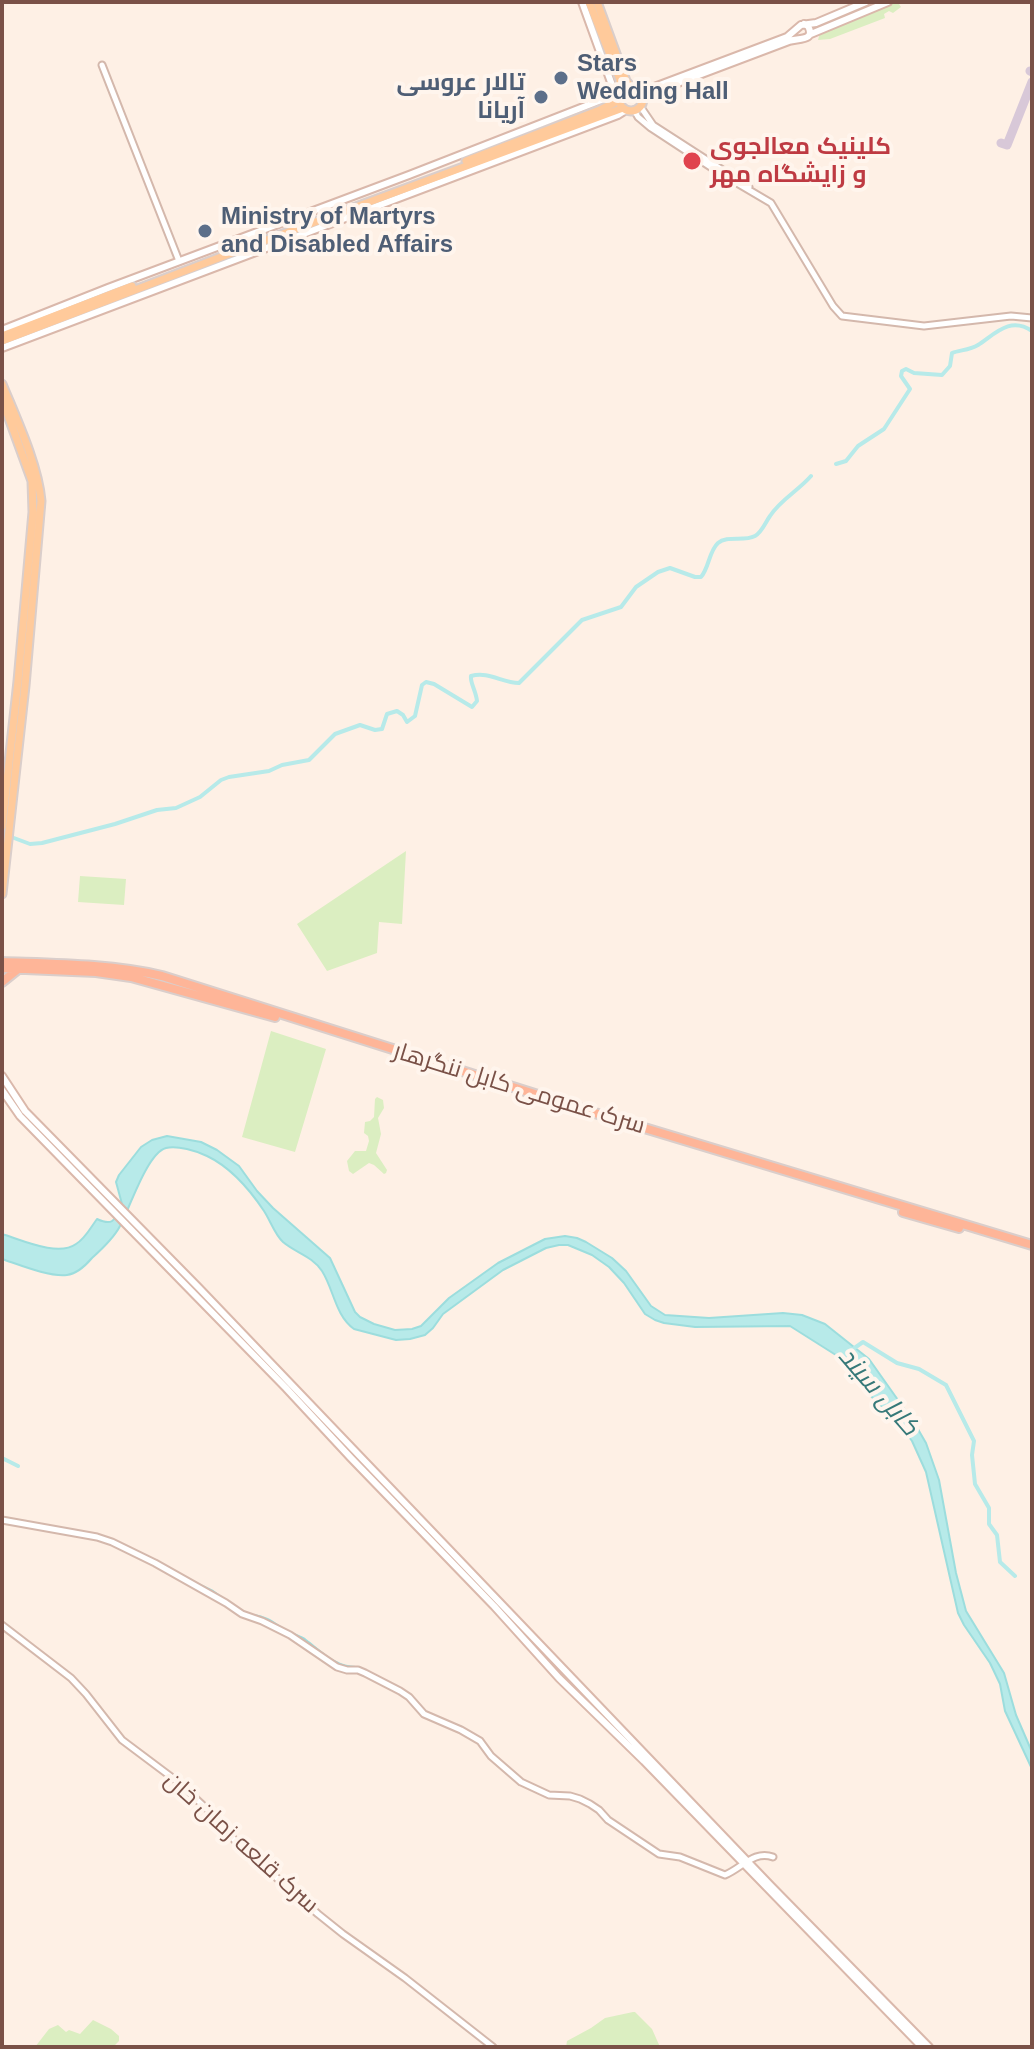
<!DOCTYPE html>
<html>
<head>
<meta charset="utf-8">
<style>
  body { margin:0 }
  #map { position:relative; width:1034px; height:2049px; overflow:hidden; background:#fef0e5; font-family:Helvetica,sans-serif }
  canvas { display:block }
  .frame { position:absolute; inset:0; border:4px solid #7a5147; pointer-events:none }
</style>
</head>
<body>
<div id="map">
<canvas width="1034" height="2049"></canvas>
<div class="frame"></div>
</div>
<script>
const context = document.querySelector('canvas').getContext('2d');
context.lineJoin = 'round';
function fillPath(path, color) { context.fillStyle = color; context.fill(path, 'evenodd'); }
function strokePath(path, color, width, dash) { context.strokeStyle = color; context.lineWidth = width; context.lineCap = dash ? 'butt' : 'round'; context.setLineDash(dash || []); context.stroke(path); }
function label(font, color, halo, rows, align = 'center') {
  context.font = font + ' Helvetica,Cairo,sans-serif'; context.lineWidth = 8; context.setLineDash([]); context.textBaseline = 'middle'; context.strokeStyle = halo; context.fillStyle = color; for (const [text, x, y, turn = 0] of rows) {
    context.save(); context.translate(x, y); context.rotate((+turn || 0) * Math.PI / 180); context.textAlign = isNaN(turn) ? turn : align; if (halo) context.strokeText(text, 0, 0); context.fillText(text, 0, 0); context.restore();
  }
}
const green = new Path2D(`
  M894 2H902L899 4 901 7 893 13 889 11 884 14 885 18 830 39 818 40 820 33Z
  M406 851 402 924 379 922 377 953 327 971 297 924Z
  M80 876 126 879 124 905 78 902Z
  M271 1031 326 1049 295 1152 242 1137Z
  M377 1097 383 1100 384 1108 378 1118 381 1134 376 1153 387 1170 386 1173 384 1174 374 1165 369 1163 353 1174 349 1171 347 1161 355 1151H366L369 1141 368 1136 364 1133 365 1122 370 1121 374 1117 375 1099Z
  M633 2012H635L652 2029 660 2047H566L567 2041 591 2028 605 2018Z
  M93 2020 111 2029 119 2036V2041L113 2047H35L49 2029 58 2025 66 2032 69 2030 80 2034Z`);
const water = new Path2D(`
  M167 1136 201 1142 217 1150 239 1166 257 1191 273 1208 330 1258 355 1312 360 1317 374 1324 395 1330 412 1329 421 1326 449 1298 498 1263 545 1239 565 1236 577 1238 586 1242 612 1258 626 1271 651 1306 665 1315 709 1318 783 1313 802 1315 825 1324 869 1359 915 1424 926 1443 939 1480 956 1573 966 1611 1004 1673 1016 1715 1032 1752V1769L1005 1711 1000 1684 990 1663 964 1625 958 1613 926 1472 912 1441 902 1428 866 1391 839 1357 790 1326 695 1327 664 1323 655 1320 645 1314 624 1283 609 1267 592 1255 568 1245H559L546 1248 503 1270 443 1314 433 1328 425 1335 410 1339 396 1340 354 1329C335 1315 334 1290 322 1271 312 1256 296 1253 283 1242 275 1235 270 1220 264 1211 250 1190 230 1167 207 1156 197 1151 177 1145 166 1148 147 1153 129 1210 120 1226 114 1238 102 1249 92 1258 86 1265 77 1274 67 1275 49 1277 20 1265 2 1259V1234C22 1240 58 1257 76 1244 85 1239 91 1227 97 1219 114 1227 115 1219 122 1204L116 1182 119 1175 141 1147 152 1140Z`);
const stream = new Path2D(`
  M194 1582 213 1591 234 1606
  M254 1615C269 1617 276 1625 289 1632 295 1635 301 1636 306 1640 322 1652 335 1667 356 1667
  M366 1671 381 1679
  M401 1689 415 1700
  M446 1721 462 1727`);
const canal = new Path2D(`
  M836 464 846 461 858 446 884 429 910 389 901 376 902 371 906 369 914 373 942 375 950 366 952 353C960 350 970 350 978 345 995 334 1010 316 1032 331
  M14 838 30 844 42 843 115 824 157 810 176 808 200 797 221 780 229 777 269 771 282 765 309 760 335 734 360 725 375 730 382 729 387 714 397 711 403 715 407 722 415 716 422 685 426 682 434 684 472 707 477 701C476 691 470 683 471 676 489 671 502 683 519 683L582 620 621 607 636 587 658 572 670 568 695 577H701C709 568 709 551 718 543 727 535 744 542 755 536 762 532 765 523 770 516 780 500 798 491 811 476
  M853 1349 863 1342 897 1363 919 1369 946 1385 974 1441 972 1455 975 1484 989 1508V1524L997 1535 1000 1562 1015 1576
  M2 1458 18 1466`);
const taxiway = new Path2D(`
  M1030 71 1032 72
  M1001 143 1007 145 1032 82`);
const tertiary = new Path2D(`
  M102 65 179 261
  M640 106 653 125 749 187
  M634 110 638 117 651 128 715 170 771 203 833 306 842 316 924 326 1011 316 1032 318
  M2 1520 97 1537 112 1542 155 1563 226 1603 242 1614 262 1621 290 1635 337 1667 347 1670H358L365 1673 400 1691 409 1697 424 1714 461 1730 480 1741 491 1756 521 1782 549 1795 570 1796 580 1799 590 1804 599 1810 608 1820 659 1854 680 1857 725 1875C742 1868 754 1850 773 1857
  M2 1625 71 1678 86 1694 122 1740 178 1782 209 1811 238 1844 318 1914 343 1934 405 1978 493 2047`);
const secondary = new Path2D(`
  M811 34 888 2
  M641 92 787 37 801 25 816 23 866 2
  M643 100 654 92 789 41C798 38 816 41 808 26L804 24
  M2 330 108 288 409 175 609 97 613 90 612 85 582 2
  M2 348 618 115 626 110
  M2 1076 25 1111 199 1288 771 1886 929 2047
  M2 1090 20 1116 286 1388 351 1458 494 1606 559 1678 644 1761 922 2047`);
const primary = new Path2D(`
  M589 2 620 80V94
  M597 2 626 81 631 87
  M619 99a12 12 0 1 1 24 0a12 12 0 1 1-24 0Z
  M466 161 600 110 614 103 619 98
  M2 336 132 286
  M2 341 229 254 623 108
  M2 384C16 418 38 465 41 501L25 686 2 894
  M2 399 32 481 33 512 18 681 2 826`);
const trunk = new Path2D(`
  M2 962C55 964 110 964 162 976L598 1114 1032 1245
  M2 968 96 972 131 977 275 1017
  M2 982 17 970
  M903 1212 959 1228`);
const markers = [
  [561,78,8,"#5c6f8a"],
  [541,97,8,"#5c6f8a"],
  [692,161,10,"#e0444e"],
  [205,231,8,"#5c6f8a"]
];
const serviceNames = [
  ["Stars",577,64],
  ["Wedding Hall",577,92],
  ["تالار عروسی",525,83,"right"],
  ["آریانا",525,111,"right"],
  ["Ministry of Martyrs",221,217],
  ["and Disabled Affairs",221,245]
];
const healthNames = [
  ["کلینیک معالجوی",710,147],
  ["و زایشگاه مهر",710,175]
];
const streetNames = [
  ["سرک عمومی کابل ننگرهار",519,1089,17],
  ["سرک قلعه زمان خان",241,1843,42]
];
const waterNames = [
  ["کابل سيند",878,1392,49]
];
fillPath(green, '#dbeec1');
fillPath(water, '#b7eae9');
strokePath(water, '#9cdddd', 2);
strokePath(stream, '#9cdddd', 2);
strokePath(canal, '#b7eae9', 4);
strokePath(taxiway, '#d8c8d8', 9);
strokePath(tertiary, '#d4b8ac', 9);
strokePath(secondary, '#dab8ab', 10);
strokePath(primary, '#dacecb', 11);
strokePath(trunk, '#dacecb', 12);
strokePath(tertiary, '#fff', 5);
strokePath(secondary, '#fff', 6);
strokePath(primary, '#ffca9b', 7);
strokePath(trunk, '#feb598', 8);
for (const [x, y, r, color] of markers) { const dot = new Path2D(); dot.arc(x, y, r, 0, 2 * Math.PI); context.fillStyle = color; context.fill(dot); strokePath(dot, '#fff5ed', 3); }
label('bold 24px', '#4e5e75', '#fff5ed', serviceNames, 'left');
label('bold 24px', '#be3a42', '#fff5ed', healthNames, 'left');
label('24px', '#7a5147', '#fff5ed', streetNames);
label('italic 26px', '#367979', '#fff5ed', waterNames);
</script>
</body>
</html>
